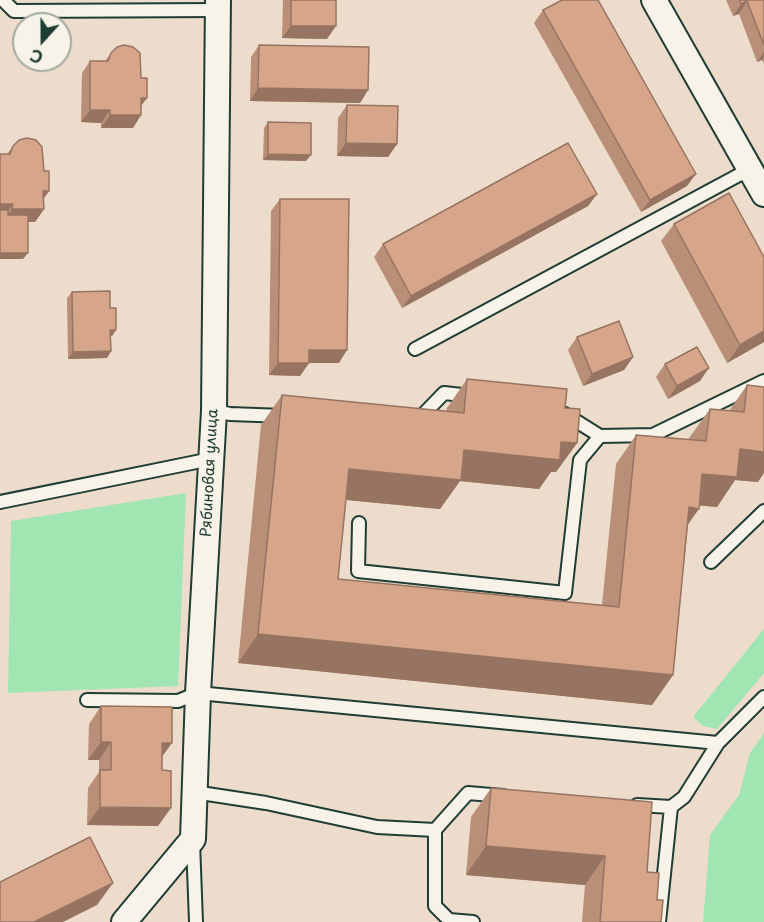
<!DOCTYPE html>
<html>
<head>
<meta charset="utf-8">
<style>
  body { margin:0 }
  #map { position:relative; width:764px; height:922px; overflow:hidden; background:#eddccc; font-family:"Playpen Sans",sans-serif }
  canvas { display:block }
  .north { position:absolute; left:12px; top:12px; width:60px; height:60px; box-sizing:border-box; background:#f7f3e8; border:2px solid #a1aaa0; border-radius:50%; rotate:201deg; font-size:16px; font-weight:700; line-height:24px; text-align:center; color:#1f3d34 }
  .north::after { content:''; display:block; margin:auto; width:21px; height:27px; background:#1f3d34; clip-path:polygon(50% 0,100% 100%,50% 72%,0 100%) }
</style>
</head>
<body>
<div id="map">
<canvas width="764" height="922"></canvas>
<div class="north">С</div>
</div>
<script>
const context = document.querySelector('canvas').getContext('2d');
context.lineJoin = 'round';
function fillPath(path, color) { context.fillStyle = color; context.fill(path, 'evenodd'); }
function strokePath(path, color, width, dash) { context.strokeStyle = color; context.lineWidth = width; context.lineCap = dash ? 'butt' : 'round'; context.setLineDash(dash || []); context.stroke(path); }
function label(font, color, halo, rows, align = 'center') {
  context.font = font + ' "Playpen Sans",sans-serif'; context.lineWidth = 5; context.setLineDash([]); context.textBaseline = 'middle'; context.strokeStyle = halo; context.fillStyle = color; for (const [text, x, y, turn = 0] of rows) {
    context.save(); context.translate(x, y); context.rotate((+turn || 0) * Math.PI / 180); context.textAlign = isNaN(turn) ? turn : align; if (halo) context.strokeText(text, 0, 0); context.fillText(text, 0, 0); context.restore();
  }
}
const green = new Path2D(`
  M186 493 178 686 8 693 11 521Z
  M764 629V673L717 729 703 726 693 717Z
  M764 733V922H703L710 835 739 795 750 753Z`);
const lane = new Path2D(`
  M3 0 14 11 218 10
  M415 349 750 169
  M214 411 230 414 284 416
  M565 414 600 436
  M416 422 444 393 471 396
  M0 502 211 459
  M359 523 358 571 565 593 580 460 600 436 653 435 764 381
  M711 562 764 511
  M87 700 178 701 198 693 718 743
  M194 792 266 803 377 827 435 830 468 793 503 796
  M637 805 671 807
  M435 830V906L449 920 473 922
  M193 842 196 922
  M659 922 671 807 684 797 718 743 764 697`);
const street = new Path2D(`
  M654 0 764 194
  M124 922 193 839 198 693 214 411 218 0`);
const wall = new Path2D(`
  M283 0H336L327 39 282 38Z
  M726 0H764V64L762 60 757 62 739 14 733 16Z
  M543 10 687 186 641 212 534 23Z
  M259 45 368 90 360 103 250 101 251 57Z
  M111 53 141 78 147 98 141 105V115L133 128H101V123L81 122 82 73 90 61H105Z
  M347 105 397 144 388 157 337 156 338 118Z
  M268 122 306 161 263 160 264 128Z
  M13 146 44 199V209L35 222H28L23 259H0L7 154Z
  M597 194 588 206 402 308 374 257 383 244Z
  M280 199 339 363H309L300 376 269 375 271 211Z
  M674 224 764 257V342L727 363 661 241Z
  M72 292 110 308 116 330 112 336H111V351L107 358 68 359 67 298Z
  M577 337 633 357 624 370 583 386 568 350Z
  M665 364 700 381 668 399 656 377Z
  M467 379 565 408 577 443 556 472H551L539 489 460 481 440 509 345 500 338 579 602 605 616 464 636 435 689 440V438L710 409 729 411 747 385 758 482 735 480 717 507 699 505 688 525 673 675 652 705 238 663 261 425 282 395 446 412 447 408Z
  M101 706 162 757 158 826 87 825 88 788 99 772V760H88L89 724Z
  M491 788 647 872 657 900 661 922H582L585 885 466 875 471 817Z`);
const shadedWall = new Path2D(`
  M747 1 739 14 733 16 741 4Z
  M291 26H336L327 39 282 38Z
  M764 52V57L762 60 757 62Z
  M258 88 368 90 360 103 250 101Z
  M141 98H147L138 110Z
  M90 110H110L101 123 81 122Z
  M110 115H141L133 128H101Z
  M346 143 397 144 388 157 337 156Z
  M268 154 311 155 306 161 263 160Z
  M696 174 687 186 641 212 650 200Z
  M43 191H49L40 204Z
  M597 194 588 206 402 308 411 296Z
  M0 204H13L4 216H0Z
  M12 209H44L35 222 3 221Z
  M0 253H28L23 259H0Z
  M110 330H116L112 336H106Z
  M764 331V342L727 363 740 345Z
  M309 350H347L339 363H300Z
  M111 351 107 358 68 359 73 352Z
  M633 357 624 370 583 386 592 374Z
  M278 363H309L300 376 269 375Z
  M709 368 700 381 668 399 677 386Z
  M561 442 577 443 556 472H551L539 489 460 481 440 509 328 498 349 469 464 450Z
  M740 449 764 451V473L758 482 735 480 717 507 682 504 702 474Z
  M689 507 699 509 678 538Z
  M258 634 673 675 652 705 238 663Z
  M101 742H111L99 760H88Z
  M162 743H172L159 761Z
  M100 807 171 808 158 826 87 825Z
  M486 846 605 856 585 885 466 875Z
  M113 883 97 905 63 922H34Z`);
const building = new Path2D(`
  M291 0H336V26H291Z
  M562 0H598L696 174 650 200 543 10Z
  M740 0H764V45L747 1 741 4Z
  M124 45 133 47 140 53 141 78H147V98H141V115H110V110H90V61H108L111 53 117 47Z
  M259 45 369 47 368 90 258 88Z
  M347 105 398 106 397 144 346 143Z
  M268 122 311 123V155L268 154Z
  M27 138 36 140 42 147 44 171H49V191H43L44 209H12L13 204H0V154H10L13 146 19 140Z
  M568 143 597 194 411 296 383 244Z
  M729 193 764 257V331L740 345 674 224Z
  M280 199H349L347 350H309V363H278Z
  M0 210H8V215H28V253H0Z
  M110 291V308H116V330H110L111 351 73 352 72 292Z
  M619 321 633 357 592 374 577 337Z
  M697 347 709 368 677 386 665 364Z
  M467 379 567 389 565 408 580 409 577 443 561 442 560 460 464 450 461 480 349 469 338 579 619 607 636 435 706 441 710 409 744 412 747 385 764 387V452L740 449 737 477 702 474 699 509 689 507 673 675 258 634 282 395 464 413Z
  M101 706 172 707V743H162V770L171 771V808L100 807V770H111V742H101Z
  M491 788 652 802 647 872 659 873 657 900H663L661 922H600L605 856 486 846Z
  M90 837 113 883 34 922H0V882Z`);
const streetNames = [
  ["Рябиновая улица",210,473,-87]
];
fillPath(green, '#a0e5b2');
strokePath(lane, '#1f3d34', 16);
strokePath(street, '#1f3d34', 28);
strokePath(lane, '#f7f3e8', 12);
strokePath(street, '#f7f3e8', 24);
fillPath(wall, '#b98f77');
fillPath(shadedWall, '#967461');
fillPath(building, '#d7a68a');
strokePath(building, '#967461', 1.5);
label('15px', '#1f3d34', '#f7f3e8', streetNames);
</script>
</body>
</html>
